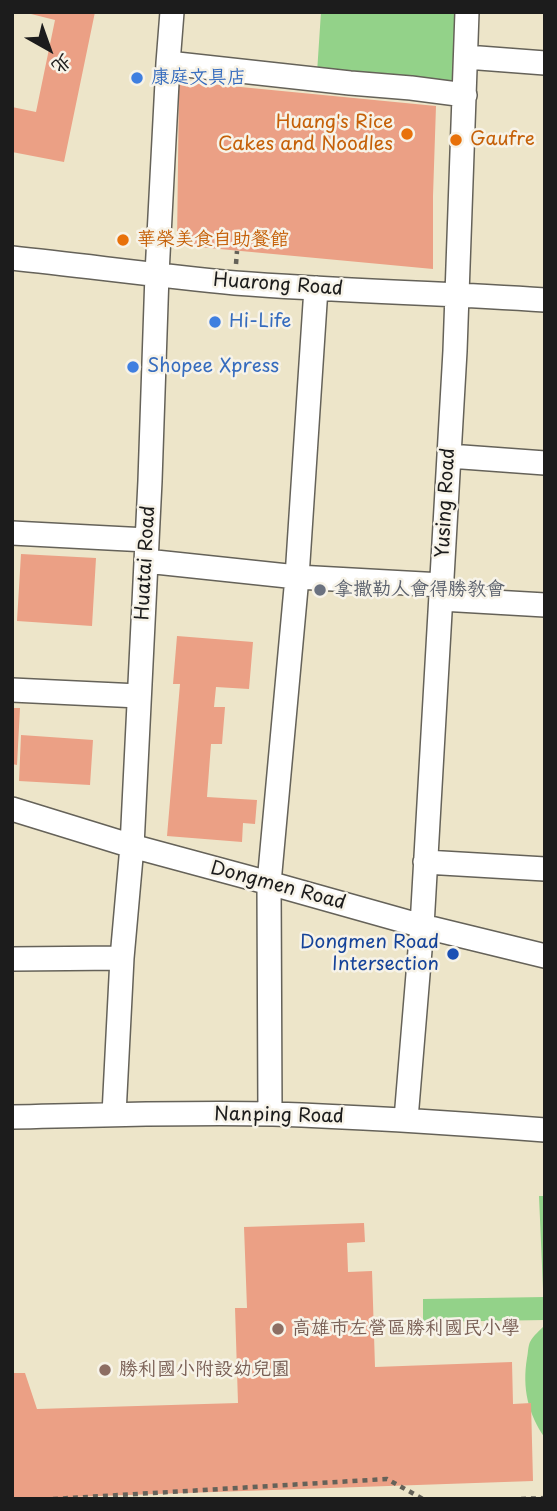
<!DOCTYPE html>
<html>
<head>
<meta charset="utf-8">
<style>
  body { margin:0 }
  #map { position:relative; width:557px; height:1511px; overflow:hidden; background:#ede5c9; font-family:"Playpen Sans","LXGW WenKai TC",sans-serif }
  canvas { display:block }
  .frame { position:absolute; inset:0; border:14px solid #1c1c1c; pointer-events:none }
  .north { position:absolute; left:14px; top:14px; width:70px; height:70px; -webkit-text-stroke:5px #f7f3e8; paint-order:stroke; rotate:140deg; font-size:19px; font-weight:700; line-height:28px; text-align:center; color:#1c1c1c }
  .north::after { content:''; display:block; margin:auto; width:24px; height:32px; background:#1c1c1c; clip-path:polygon(50% 0,100% 100%,50% 72%,0 100%) }
</style>
</head>
<body>
<div id="map">
<canvas width="557" height="1511"></canvas>
<div class="frame"></div>
<div class="north">北</div>
</div>
<script>
const context = document.querySelector('canvas').getContext('2d');
context.lineJoin = 'round';
function fillPath(path, color) { context.fillStyle = color; context.fill(path, 'evenodd'); }
function strokePath(path, color, width, dash) { context.strokeStyle = color; context.lineWidth = width; context.lineCap = dash ? 'butt' : 'round'; context.setLineDash(dash || []); context.stroke(path); }
function label(font, color, halo, rows, align = 'center') {
  context.font = font + ' "Playpen Sans","LXGW WenKai TC",sans-serif'; context.lineWidth = 5; context.setLineDash([]); context.textBaseline = 'middle'; context.strokeStyle = halo; context.fillStyle = color; for (const [text, x, y, turn = 0] of rows) {
    context.save(); context.translate(x, y); context.rotate((+turn || 0) * Math.PI / 180); context.textAlign = isNaN(turn) ? turn : align; if (halo) context.strokeText(text, 0, 0); context.fillText(text, 0, 0); context.restore();
  }
}
const green = new Path2D(`
  M321 12H458L457 101 316 88Z
  M539 1196H545V1289H543Z
  M545 1297V1320L423 1322V1299Z
  M545 1325V1438C528 1414 522 1388 527 1358 528 1354 528 1346 530 1342 533 1336 540 1330 545 1325Z`);
const building = new Path2D(`
  M23 12H95L64 162 12 152V107L36 112 55 20Z
  M179 81 436 106 433 196V269L177 245Z
  M21 554 96 558 92 626 17 621Z
  M177 636 253 642 249 689 216 687 214 707H225L222 744H211L207 797 257 800 255 824 243 823 242 842 167 836 180 684H173Z
  M12 708H20L17 765 12 764Z
  M21 735 93 740 90 785 19 781Z
  M364 1223 365 1242 347 1243 348 1272 372 1271 375 1367 512 1362 513 1404 531 1403 533 1481 12 1499V1373H25L37 1409 238 1403 235 1308H247L244 1227Z`);
const path = new Path2D(`
  M236 264 237 251
  M53 1499 387 1479 423 1499
  M521 1499 545 1498`);
const minor = new Path2D(`
  M466 57 545 63
  M168 63 350 83 411 88 465 95
  M12 258C87 266 161 276 235 283 338 291 442 293 545 300
  M449 456 545 463
  M12 533 147 540
  M146 561 297 577 442 585
  M441 599 545 605
  M12 690 139 696
  M12 809 132 846 269 883 422 926 545 956
  M425 862 545 869
  M12 959 122 958
  M114 1114 122 958 132 846 150 481 157 274 168 63 172 12
  M270 1114 269 883 297 577 316 288
  M12 1117C99 1115 186 1112 273 1114 364 1117 454 1123 545 1130
  M406 1119 422 926 455 351 467 12`);
const markers = [
  [137,78,7,"#3f7fe0"],
  [407,134,7,"#e8710a"],
  [456,140,7,"#e8710a"],
  [123,240,7,"#e8710a"],
  [215,322,7,"#3f7fe0"],
  [133,367,7,"#3f7fe0"],
  [320,590,7,"#6b7280"],
  [453,954,7,"#1a4fb4"],
  [278,1329,7,"#8d6e63"],
  [105,1370,7,"#8d6e63"]
];
const shopNames = [
  ["康庭文具店",151,78],
  ["Hi-Life",229,322],
  ["Shopee Xpress",147,367]
];
const foodNames = [
  ["Huang's Rice",393,123,"right"],
  ["Cakes and Noodles",393,145,"right"],
  ["Gaufre",470,140],
  ["華榮美食自助餐館",137,240]
];
const streetNames = [
  ["Huarong Road",278,285,4],
  ["Yusing Road",446,503,-87],
  ["Huatai Road",146,563,-87],
  ["Dongmen Road",278,886,15],
  ["Nanping Road",279,1116,1]
];
const worshipNames = [
  ["拿撒勒人會得勝教會",334,590]
];
const transitNames = [
  ["Dongmen Road",439,943],
  ["Intersection",439,965]
];
const educationNames = [
  ["高雄市左營區勝利國民小學",292,1329],
  ["勝利國小附設幼兒園",119,1370]
];
fillPath(green, '#93d289');
fillPath(building, '#eba085');
strokePath(minor, '#656259', 26);
strokePath(path, '#656259', 4.5, [5, 5]);
strokePath(minor, '#fff', 23);
for (const [x, y, r, color] of markers) { const dot = new Path2D(); dot.arc(x, y, r, 0, 2 * Math.PI); context.fillStyle = color; context.fill(dot); strokePath(dot, '#f7f3e8', 2.5); }
label('19px', '#366cbe', '#f7f3e8', shopNames, 'left');
label('19px', '#c56008', '#f7f3e8', foodNames, 'left');
label('19px', '#1c1c1c', '#f7f3e8', streetNames);
label('19px', '#5b616d', '#f7f3e8', worshipNames, 'left');
label('19px', '#164399', '#f7f3e8', transitNames, 'right');
label('19px', '#785e54', '#f7f3e8', educationNames, 'left');
</script>
</body>
</html>
